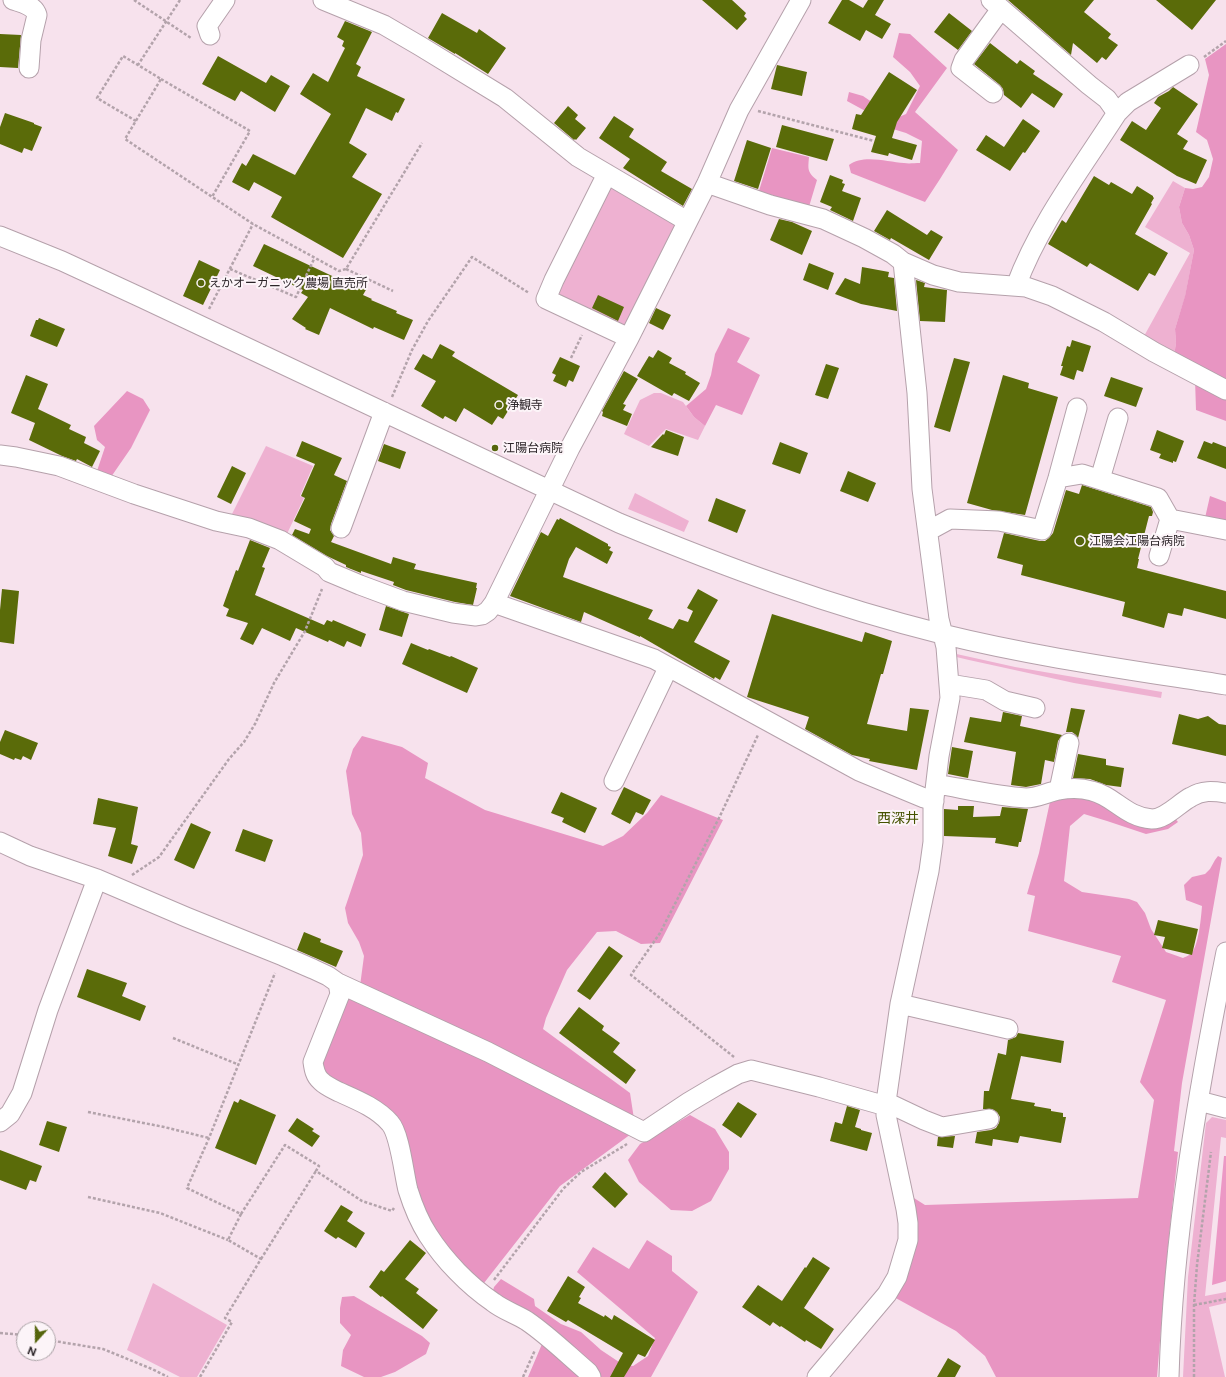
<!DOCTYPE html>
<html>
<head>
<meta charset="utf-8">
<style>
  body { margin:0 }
  #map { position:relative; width:1226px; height:1377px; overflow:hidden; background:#f7e2ed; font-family:"Public Sans",sans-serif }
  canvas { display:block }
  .north { position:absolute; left:16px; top:1321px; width:40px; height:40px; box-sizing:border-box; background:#fcf4f8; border:1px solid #a9a1a5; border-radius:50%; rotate:201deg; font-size:11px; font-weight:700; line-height:16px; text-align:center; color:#2c2529 }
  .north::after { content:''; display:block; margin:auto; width:14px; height:18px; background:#55650c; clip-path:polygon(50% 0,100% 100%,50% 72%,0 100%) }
</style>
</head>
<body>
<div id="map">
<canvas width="1226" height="1377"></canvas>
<div class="north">N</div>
</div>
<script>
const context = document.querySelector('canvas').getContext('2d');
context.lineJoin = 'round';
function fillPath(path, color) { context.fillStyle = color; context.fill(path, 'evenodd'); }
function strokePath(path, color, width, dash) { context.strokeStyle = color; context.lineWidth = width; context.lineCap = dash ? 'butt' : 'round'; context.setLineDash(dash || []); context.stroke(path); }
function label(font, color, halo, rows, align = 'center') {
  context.font = font + ' "Public Sans","Noto Sans JP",sans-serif'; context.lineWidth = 4; context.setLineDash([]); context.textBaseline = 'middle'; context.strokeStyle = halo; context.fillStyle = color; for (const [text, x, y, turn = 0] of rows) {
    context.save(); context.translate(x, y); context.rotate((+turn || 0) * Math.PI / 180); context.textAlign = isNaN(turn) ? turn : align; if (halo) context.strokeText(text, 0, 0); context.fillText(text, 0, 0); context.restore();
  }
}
const green = new Path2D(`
  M608 181 679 224 624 331 554 298Z
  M1173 181 1185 188 1179 207 1182 223 1189 235 1194 250 1185 297 1175 329 1176 343 1174 356 1143 338 1190 253 1145 227Z
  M654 393H661L683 402 694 417 705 426 698 440 666 429 649 446 624 434 640 400Z
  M266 446 313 466 300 496 304 498 285 538 230 518Z
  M635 493 689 521 684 532 628 509Z
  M952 653 1015 667 1162 692 1161 698 1074 683 969 660 952 656Z
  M1212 1117 1226 1120V1138L1221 1137 1205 1296 1226 1292V1303L1209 1307 1225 1377H1183L1188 1277 1206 1123Z
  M153 1283 227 1325 197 1377H180L127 1350Z`);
const forest = new Path2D(`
  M899 33 910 34 947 68 915 112 958 150 940 179 925 202 851 173 849 165C863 154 888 162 904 163 909 164 914 163 920 163L922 141 906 133 893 129 880 119 847 101 849 92 863 96 885 111 899 117 906 114 920 86 910 72 893 57Z
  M1226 44V383L1174 356 1176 343 1175 329 1185 296 1194 250 1189 235 1182 223 1179 207 1185 188 1193 189 1202 187 1209 177 1213 159 1207 140 1196 132 1209 75 1205 59Z
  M772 148 809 157C808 169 807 172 817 180L808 210 758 194Z
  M728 328 750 338 737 362 760 375 742 415 716 405 705 426 694 417 686 406 706 389 711 375 715 354Z
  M1195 379 1226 394V421L1196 410Z
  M127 391 143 399 150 410 131 448 111 477 97 471 105 447 97 440 94 426Z
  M1210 496 1226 502V522L1205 518Z
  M362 736 402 747 428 763 425 778 485 810 603 846 623 836 647 813 661 795 723 820 660 943 641 944 616 931 597 932 567 970 546 1018 543 1029 630 1093 634 1119 360 986 364 956 359 942 348 923 345 908 363 855 361 833 352 814 346 771 353 749Z
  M1069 796 1173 816 1178 822 1168 829 1146 834 1107 821 1084 814 1070 826 1064 881 1082 892 1129 899 1137 902 1145 913 1151 929 1166 952 1183 958C1187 956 1191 955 1193 951 1199 941 1201 918 1202 906L1186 900 1184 885 1192 877 1205 874 1210 869 1215 860 1218 856 1222 858 1182 1083 1174 1151 1178 1152 1167 1256 1157 1377H996L985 1356 956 1331 892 1296 906 1193 925 1205 1138 1198 1154 1100 1140 1082 1166 1000 1112 982 1121 956 1028 931 1035 896 1027 894 1039 853 1051 797Z
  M345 997 505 1067 631 1134 560 1186 484 1283H476L420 1211 403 1139 330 1081 317 1066Z
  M690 1115 715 1129 729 1152V1169L711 1201 692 1211 671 1210 639 1182 628 1160 640 1144Z
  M647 1240 672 1256V1271L698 1292 651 1377H599L492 1294 494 1287 501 1279 534 1299 535 1306 561 1324 581 1332 601 1350 622 1364 633 1366 648 1356 655 1338 577 1272 593 1247 629 1269Z
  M354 1296 422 1336 430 1343 426 1354 395 1372 381 1377H364L341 1366 343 1350 351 1335 340 1323V1308L342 1297Z
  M542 1344 581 1377H528Z`);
const water = new Path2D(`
  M1224 1156H1226V1281L1212 1285Z`);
const building = new Path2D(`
  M702 0H732L746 13 744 16 747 19 737 30Z
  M842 0H849L863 8 868 0H884L875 15 891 24 882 39 866 30 860 41 828 23Z
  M1008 0H1094L1084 12 1111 34 1108 38 1118 45 1106 60 1102 57 1097 63 1073 43 1071 55Z
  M1156 0H1216L1192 30Z
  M442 13 477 33 479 29 506 48 488 74 455 53V54L428 38Z
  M949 13 972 31 958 50 934 32Z
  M345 21 372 32 356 64 361 67 357 76 405 99 398 113 396 112 392 121 366 108 349 143 367 154 352 177 382 194 343 258 271 217 282 197 254 182 249 191 232 182 242 163 246 166 253 154 295 175 331 114 300 94 313 73 328 82 345 48 342 46 344 41 337 37Z
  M0 34 21 35 18 68 0 67Z
  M990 43 1017 64 1020 60 1035 71 1033 74 1063 94 1054 108 1032 93 1021 108 1004 95 1003 89 1000 85 974 64Z
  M218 56 266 83 271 75 290 86 275 112 241 91 235 101 202 84Z
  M777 65 807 72 802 96 771 89Z
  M889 72 917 90 897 122 892 138 917 145 912 160 889 153 888 156 871 152 876 136 852 129 856 114 861 115Z
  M1173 87 1198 104 1177 134 1188 141 1183 149 1207 160 1196 184 1177 176 1120 140 1132 121 1146 130 1161 108 1154 103 1158 97 1169 91Z
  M568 106 578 115 575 119 586 128 576 140 575 139 574 140 554 123Z
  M5 113 34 123V124L42 127 32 151 24 148 22 153 0 144V127Z
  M614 116 634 129 629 137 667 162 661 171 692 189 683 206 623 168 630 159 599 138Z
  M1023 119 1040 131 1025 153 1023 152 1010 171 976 150 986 135 1004 147Z
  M782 125 834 139 827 161 776 147Z
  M747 140 771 148 758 189 734 181Z
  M830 175 843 180 842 183 845 184 842 191 861 198 853 221 830 210 832 207 820 202Z
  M1094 176 1109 185 1111 182 1132 194 1137 186 1153 196V197L1154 198 1151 203 1152 204 1135 234 1168 253 1155 276 1149 273 1138 291 1090 263 1087 267 1048 244 1062 220 1066 223Z
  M887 210 927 235 931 230 943 237 929 260 891 238 890 240 874 231Z
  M779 219 792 222 812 231 802 255 770 240Z
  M264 244 345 282 347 278 367 288 363 295 372 299 371 300 397 311 396 313 413 320 404 340 374 327 373 329 330 308 319 335 305 329 306 328 292 319 308 297 301 293 303 290 253 266Z
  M199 260 220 270 203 305 183 296Z
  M809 263 834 273 828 290 803 280Z
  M862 267 889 272 888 277 894 278 897 311 861 304 835 294 845 278 860 284Z
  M916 280 925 283 924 287 947 290 945 322 920 321Z
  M598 295 624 307 618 321 592 308Z
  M656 308 671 315 663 330 649 323Z
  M39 318 65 329 57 347 30 336 36 320H38Z
  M1072 340 1091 346 1083 372 1077 370 1074 380 1060 375 1063 366H1061L1067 346 1070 347Z
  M440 344 455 352 452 356 518 395 503 419 498 416 492 425 464 408 456 422 445 416 443 419 421 406 436 381 414 369 423 354 432 359Z
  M658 350 672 358 669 363 686 372 685 374 700 383 689 401 674 393 672 396 637 376 649 356 653 358Z
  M560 357 580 366 573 382 569 380 566 387 553 381 556 375 552 373Z
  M954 358 970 362 950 432 934 427Z
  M826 364 839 368 828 399 815 395Z
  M624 371 638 379 623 404 626 405 623 410 632 414 627 426 602 416 603 412 602 411Z
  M26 375 48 384 38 409 71 425 69 429 86 437 84 443 100 451 92 467 77 459 76 461 62 456 29 440 35 423 11 413Z
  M1003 375 1029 383 1028 388 1058 397 1025 515 992 510 967 503Z
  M1111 377 1143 388 1136 407 1104 396Z
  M666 430 684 437 678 456 651 447 663 434 664 435Z
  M1157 430 1184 441 1176 462 1173 461V463L1159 458 1161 454 1150 450Z
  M302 441 342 458 334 475 347 481 331 524 330 530 334 536 331 542 391 564 393 557 416 564 414 569 477 583 476 588H477L473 605 455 602 406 590 393 585 394 582 361 571V573L346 567V565L327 556 292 535 295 529 309 534 311 529 294 521 305 498 301 496 315 464 296 456Z
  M1204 441 1212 444 1213 442 1226 447V469L1197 458Z
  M780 442 808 453 800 474 772 464Z
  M384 444 406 452 400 469 378 461Z
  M232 466 246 473 231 504 217 497Z
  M848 471 876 483 868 502 840 491Z
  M1082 485 1151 507 1153 512 1152 516H1149L1138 559H1139L1137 568 1226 591V619L1184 608 1182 616 1168 613 1164 628 1122 616 1125 602 1021 575 1023 565 997 558 1004 533 1040 541H1045L1049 538 1053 533 1066 490 1079 494Z
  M716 498 746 510 737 533 708 521Z
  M560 518 608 544V546L611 547 609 550 613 552 607 564 576 547 569 559 563 577 653 610 648 619 673 629 679 619 688 622 693 611 687 608 698 589 718 600 694 642 730 661 720 680 715 677 714 679 640 636V637L584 612 581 622 510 596 541 532 548 536 557 519 559 520Z
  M250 540 270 548 262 567 265 568 255 595 324 625 327 620 332 622 333 620 366 634 361 647 347 641 344 647 329 640 328 642 296 628 290 641 262 628 253 645 240 639 248 623 226 616 229 609 223 606 236 570 238 571Z
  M2 589 19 591 14 644 0 642V610Z
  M386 606 409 614 402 637 379 630Z
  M772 614 862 642 865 632 892 641 883 674H881L867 724 907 731 910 708 929 710 917 770 869 761 870 759 852 755 805 729 809 717 747 697Z
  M411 643 428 650 429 649 450 657 451 656 478 668 467 693 402 664Z
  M1071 708 1085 710 1078 738 1076 735 1072 732H1066Z
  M1003 712 1022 716 1020 726 1062 735 1058 741 1054 762 1045 760 1041 784 1026 787 1011 785 1016 752 964 742 970 717 1001 722Z
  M1179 714 1198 719 1208 716 1219 724 1226 725V756L1172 744Z
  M5 730 38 743 31 760 23 756 21 760 15 758 14 760 0 754V742Z
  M952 747 973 751 968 778 948 774Z
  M1078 754 1106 759V765L1124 768 1121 787 1106 785 1090 779 1073 778Z
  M624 787 651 800 643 815 636 812 630 824 611 814Z
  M561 792 597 808 585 833 562 822 564 818 551 813Z
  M98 798 138 807 131 844 138 846 132 864 108 856 116 828 93 824Z
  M958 806H974L973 817 1000 816 1002 807 1028 809 1021 842H1019L1018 847 995 843 996 838 944 836V809L958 810Z
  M191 823 211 832 194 869 174 860Z
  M243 829 273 840 265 862 235 851Z
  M1158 920 1198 929 1192 955 1162 948 1165 937 1154 935Z
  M304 932 321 939 320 942 343 951 336 967 297 950Z
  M609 946 623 956 590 1000 577 991Z
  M87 969 127 983 122 996 146 1006 140 1021 77 997Z
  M579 1007 604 1026 602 1030 620 1043 613 1052 636 1070 626 1084 559 1033Z
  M1018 1033 1064 1041 1061 1063 1021 1056 1011 1099 1035 1103 1034 1106 1051 1109V1111L1063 1113V1117H1066L1061 1143 1020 1136 1018 1143 993 1139 992 1146 975 1143 977 1132 991 1130 996 1128 999 1123 1000 1117 997 1112 992 1109H983L984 1091H989L998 1053 1006 1055 1008 1040 1016 1037Z
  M240 1099 276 1115 256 1165 215 1148 234 1101 238 1103Z
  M738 1102 757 1114 741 1138 722 1125Z
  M847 1106 860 1110 855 1127 861 1129V1130L872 1133 867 1151 830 1141 835 1122 842 1124Z
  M297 1118 314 1129 312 1131 320 1136 312 1147 288 1131Z
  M47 1121 67 1127 59 1152 39 1145Z
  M955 1136 953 1148 937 1146 938 1137Z
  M0 1150 42 1166 36 1182 30 1180 26 1190 0 1180Z
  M605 1172 628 1194 615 1208 592 1187Z
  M341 1205 353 1212 347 1221 365 1233 356 1248 338 1237 336 1239 324 1231Z
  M410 1240 426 1253 405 1279 419 1289 416 1293 438 1310 423 1329 382 1296 381 1297 369 1287 381 1270 384 1272Z
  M813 1257 830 1268 804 1308 834 1329 821 1349 806 1340 805 1342 781 1326 780 1327 773 1322 770 1326 742 1307 758 1285 782 1301 805 1267 806 1268Z
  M568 1276 585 1287 579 1297 581 1298 578 1303 604 1317 605 1315 612 1320 614 1315 655 1340 645 1357 638 1354 624 1377H610L623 1353 568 1320 566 1322 547 1311Z
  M948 1358 961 1366 955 1377H937Z`);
const path = new Path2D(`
  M134 0 191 38
  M180 0 138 65 161 79 125 139 253 224 339 271 346 269 422 143
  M1204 57 1226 41
  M161 79 250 131 212 197
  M758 111 874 141
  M136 121 97 98 123 56 138 65
  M230 269 296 297 314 259
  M346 269 393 291
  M209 309 253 224
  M571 358 582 335
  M392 397 412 350 428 321 472 257 529 293
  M132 875 159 857 229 759 244 742 255 724 274 683 305 631 322 589
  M173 1038 237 1064
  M734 1057 631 975 660 933 720 816 758 735
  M88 1112 164 1127 209 1138
  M88 1197 160 1213 228 1240
  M241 1214 285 1145 319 1166 316 1171 362 1201 392 1211 394 1208
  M261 1259 316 1171
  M494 1280 563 1189 581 1172 627 1144
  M1194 1305 1226 1299
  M0 1333 24 1335
  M48 1340 103 1349 152 1369 168 1377
  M200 1377 232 1322 225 1318 261 1259 228 1240 241 1214 187 1188 209 1138 275 973
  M523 1377 535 1350
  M1194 1377V1305L1197 1265 1211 1152`);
const minor = new Path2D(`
  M13 0C22 3 34 5 37 15L31 40 29 68
  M323 0 384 25 420 46 505 98 578 157 687 221
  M991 0 1089 85 1107 99 1117 113
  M210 35 207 26 225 0
  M993 93 961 68 964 60 1001 9
  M607 174 554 280 546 299 629 338
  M707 183 770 205 823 219 864 238 893 254 903 262 933 275 959 282 1026 287 1052 296 1104 322 1154 352 1226 390
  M0 236 62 261 142 298 619 523C725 567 830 606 942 634 1035 657 1131 670 1226 685
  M1016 286C1039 224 1081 169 1117 113L1128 102 1189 65
  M0 455 16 457 59 466 134 494 216 521 249 528 280 540 325 567 329 572 360 585 403 601 453 613 476 616 482 615 488 611 494 603 570 448 629 338 707 183 739 110 801 0
  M1058 478 1082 474 1158 498 1170 519
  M1100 479 1118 418
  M341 528 384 412
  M928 531 950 519 999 521 1042 530 1058 478 1077 408
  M1159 556 1170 519 1226 530
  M494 603 654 659 859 771 924 798 934 801
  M949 684 986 690 1005 701 1035 708
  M614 781 668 668
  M936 784C966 789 996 796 1026 798 1037 798 1048 792 1059 790 1069 788 1082 788 1092 791 1114 796 1125 817 1152 819 1166 819 1179 803 1191 797 1202 790 1213 791 1226 793
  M1059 790 1069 743
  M0 842 30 856 97 879 186 917 283 956 313 969 328 976 338 983 340 994 313 1062C314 1069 315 1076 321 1081 326 1086 333 1089 339 1092 357 1100 377 1108 390 1123 400 1134 404 1175 408 1190 413 1206 419 1221 428 1235 444 1260 468 1285 493 1302 503 1310 516 1314 527 1321 549 1336 568 1355 588 1372L591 1377
  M338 983 488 1052 644 1132 689 1102 716 1086 738 1074 751 1070 819 1087 886 1106
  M900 1004 1008 1029
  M1199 1101 1226 1108
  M886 1102 924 1120 942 1127 989 1119
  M0 1122 10 1114 22 1093 48 1010 97 879
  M817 1377 887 1294 897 1277 908 1240V1223L906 1209 886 1115V1102L900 1004 929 871 933 842V807L939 756 950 698 946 647 939 619 922 489 917 393 903 262
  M1169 1377C1173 1235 1198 1091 1226 952`);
const markers = [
  [201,283,4,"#55650c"],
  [499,405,4,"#55650c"],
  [495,448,4,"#55650c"],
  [1080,541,5,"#55650c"]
];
const poiNames = [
  ["えかオーガニック農場 直売所",209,283],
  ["浄観寺",507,405],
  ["江陽台病院",503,448],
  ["江陽会江陽台病院",1089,541]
];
const quarterNames = [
  ["西深井",898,819]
];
fillPath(green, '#eeb1d1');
fillPath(forest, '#e895c2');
fillPath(water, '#ec98c5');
fillPath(building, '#5a6b09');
strokePath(minor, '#b5a1ab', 21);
strokePath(path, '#b3a3ab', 2.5, [3, 2]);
strokePath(minor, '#fff', 19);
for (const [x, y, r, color] of markers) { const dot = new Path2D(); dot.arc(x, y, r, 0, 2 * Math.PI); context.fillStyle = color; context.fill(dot); strokePath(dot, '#fcf4f8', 1.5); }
label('12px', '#2c2529', '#fcf4f8', poiNames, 'left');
label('14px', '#455300', '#fcf4f8', quarterNames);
</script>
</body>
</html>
